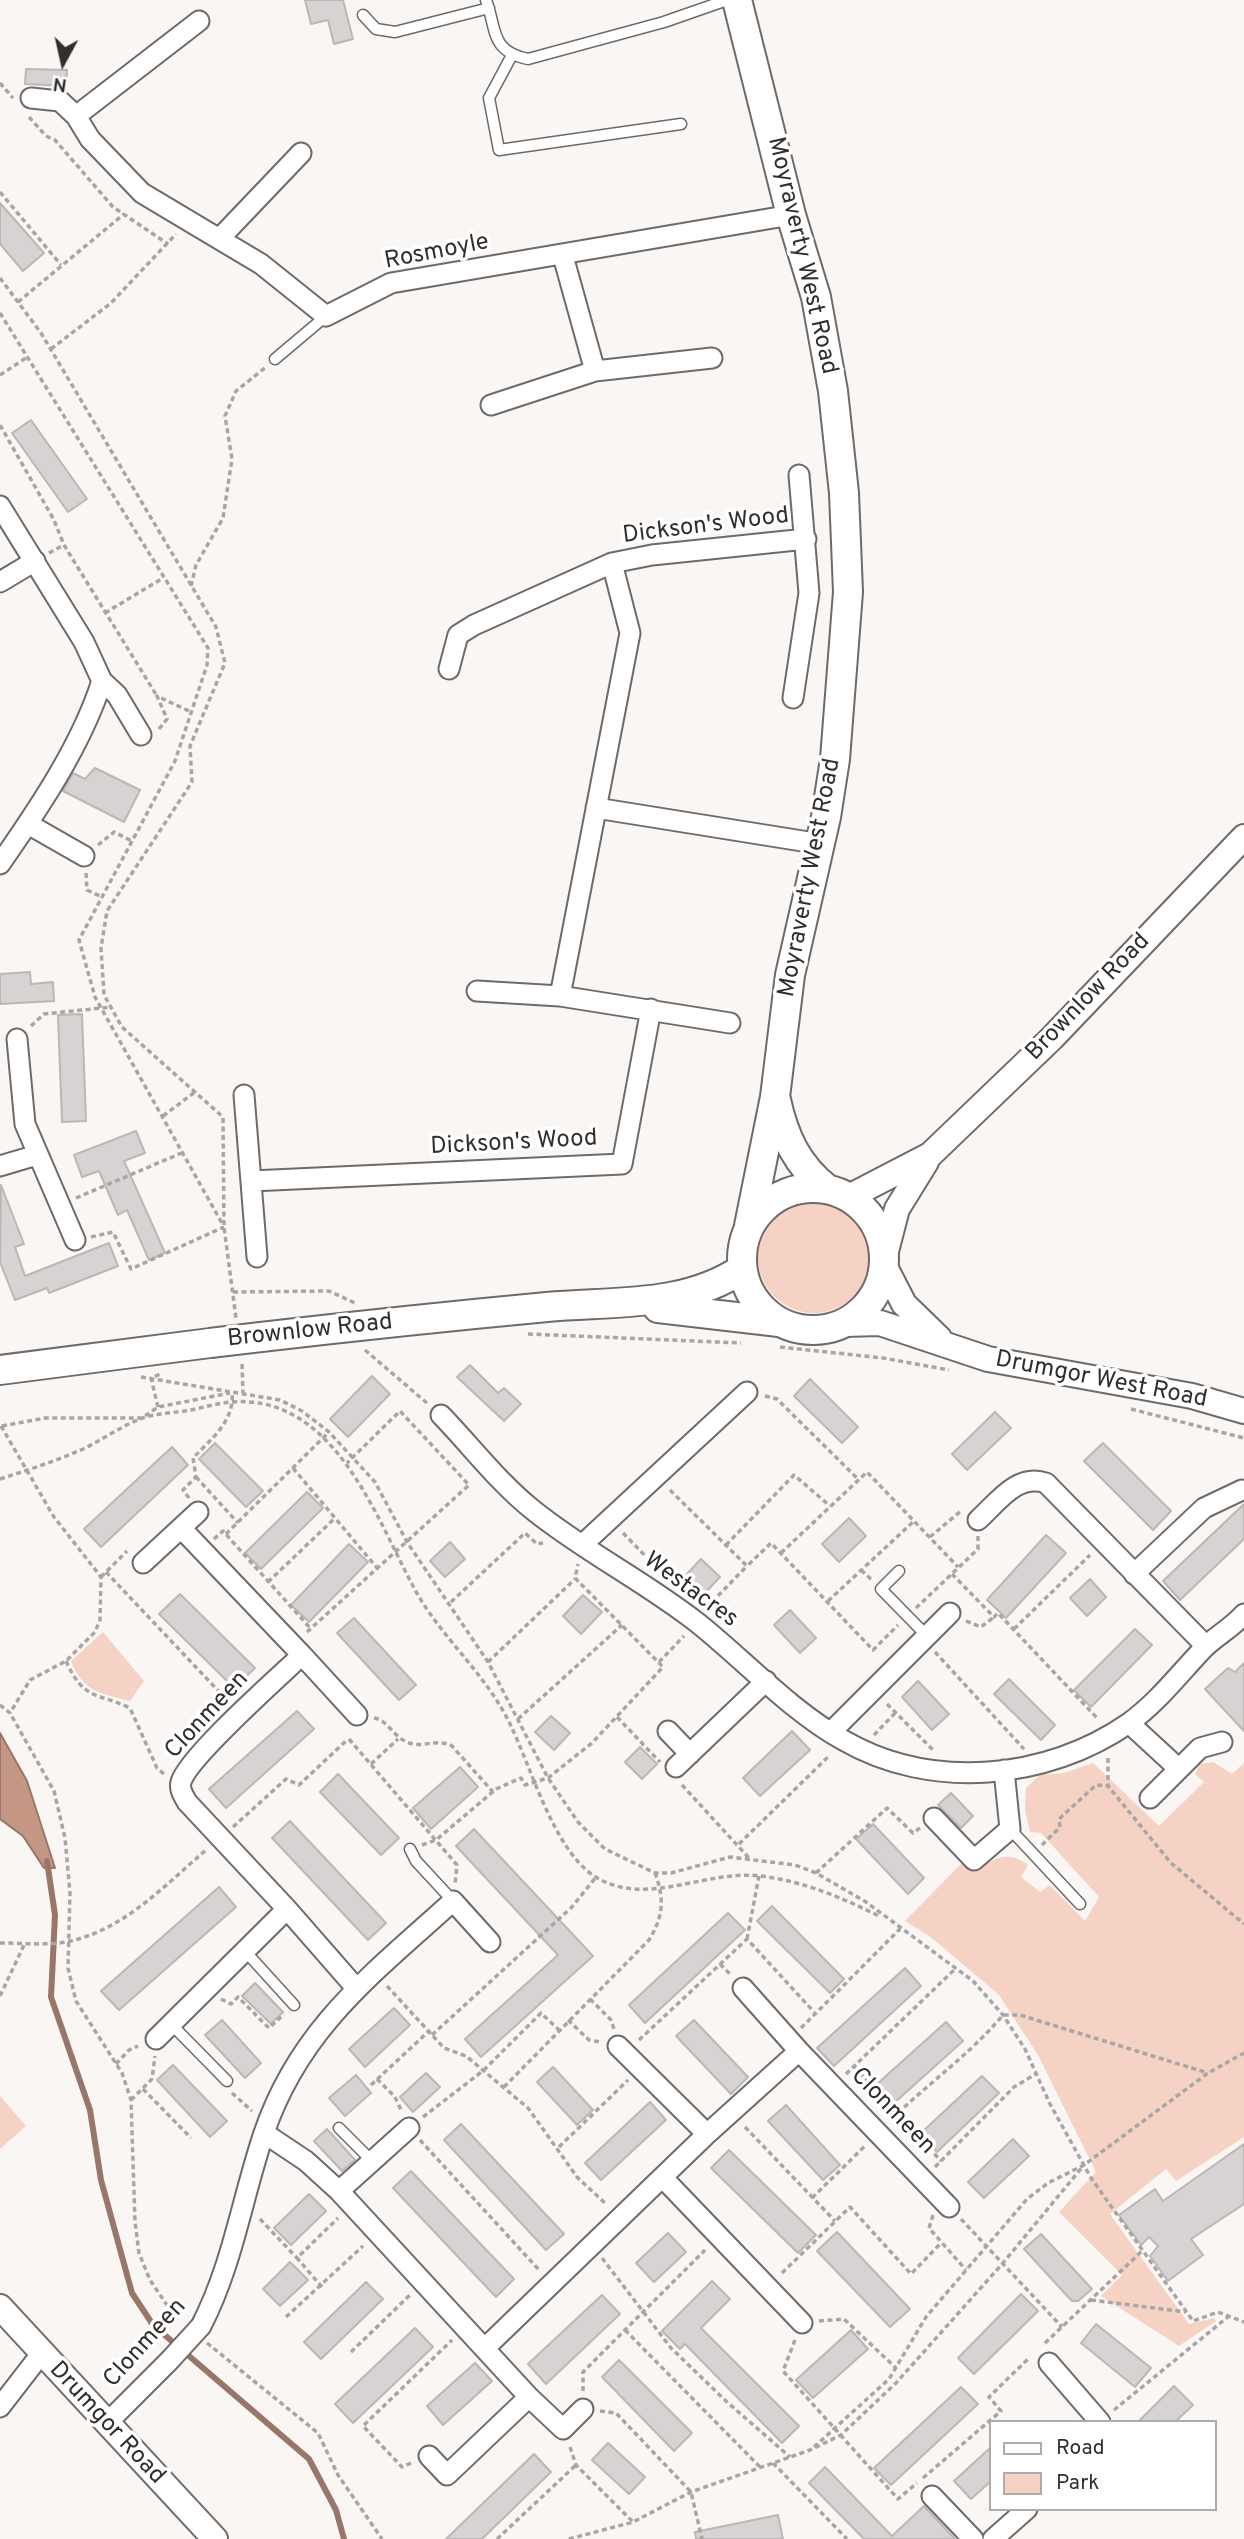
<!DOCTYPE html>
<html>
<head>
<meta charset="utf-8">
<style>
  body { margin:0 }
  #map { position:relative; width:1244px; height:2539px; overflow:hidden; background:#f9f6f4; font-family:Overpass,sans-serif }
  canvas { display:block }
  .legend { position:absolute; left:989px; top:2420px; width:228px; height:91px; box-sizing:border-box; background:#fff; border:2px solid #acacab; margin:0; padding:9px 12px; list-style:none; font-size:21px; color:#302f2e }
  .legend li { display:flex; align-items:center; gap:14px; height:35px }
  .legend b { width:35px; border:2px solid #acacab }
  .north { position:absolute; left:28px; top:28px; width:70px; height:70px; -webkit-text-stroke:5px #fff; paint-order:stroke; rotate:188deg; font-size:19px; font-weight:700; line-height:28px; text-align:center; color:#302f2e }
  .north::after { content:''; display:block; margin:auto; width:24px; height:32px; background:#302f2e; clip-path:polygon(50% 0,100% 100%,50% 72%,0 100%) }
</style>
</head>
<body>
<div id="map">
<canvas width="1244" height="2539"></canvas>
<ul class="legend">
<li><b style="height:9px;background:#fff"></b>Road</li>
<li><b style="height:19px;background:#f6d2c5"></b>Park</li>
</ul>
<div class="north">N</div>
</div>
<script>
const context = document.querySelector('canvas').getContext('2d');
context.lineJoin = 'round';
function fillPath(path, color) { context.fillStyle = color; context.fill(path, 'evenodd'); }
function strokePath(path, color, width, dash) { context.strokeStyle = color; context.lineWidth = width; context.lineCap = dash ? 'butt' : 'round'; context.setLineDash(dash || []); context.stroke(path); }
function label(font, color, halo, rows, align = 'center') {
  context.font = font + ' Overpass,sans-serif'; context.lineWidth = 7; context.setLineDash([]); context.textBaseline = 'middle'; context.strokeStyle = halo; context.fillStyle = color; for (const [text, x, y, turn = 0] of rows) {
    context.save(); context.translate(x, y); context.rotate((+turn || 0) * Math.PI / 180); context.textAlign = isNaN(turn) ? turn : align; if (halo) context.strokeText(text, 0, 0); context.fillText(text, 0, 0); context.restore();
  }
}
const green = new Path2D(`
  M758 1257a56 56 0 1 1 112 0a56 56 0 1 1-112 0Z
  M103 1632 144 1681 130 1701C100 1693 84 1693 71 1661Z
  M1213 1762 1232 1774 1244 1763V2137L1176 2181 1166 2169 1110 2214 1189 2324 1214 2318 1216 2321 1179 2346 1101 2296 1122 2275 1059 2212 1096 2172 1038 2055 999 1995 932 1938 905 1921 962 1863 977 1869C996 1858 1008 1850 1028 1865L1021 1877 1040 1892 1050 1885 1085 1921 1099 1897 1041 1833 1030 1832 1025 1810 1026 1788 1040 1775 1064 1773 1093 1763 1159 1826 1204 1782 1195 1774 1200 1764Z
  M0 2096 26 2126 0 2149Z`);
const water = new Path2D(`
  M0 1733 27 1781 55 1868H44L23 1836 0 1819Z`);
const stream = new Path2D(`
  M47 1861 55 1915 51 1997 90 2110 101 2180 132 2293 153 2325 309 2459 336 2510 344 2539`);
const building = new Path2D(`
  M305 0H343L353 39 334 44 328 20 311 24Z
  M26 69 67 70 66 86 25 84Z
  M0 203 44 253 23 271 0 244Z
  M31 420 87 499 68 512 12 433Z
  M95 768 140 790 124 822 63 791 73 773 85 779Z
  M30 972 31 984 53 982 54 1001 0 1004V974Z
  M82 1014 86 1121 62 1122 58 1015Z
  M136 1131 145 1153 124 1161 165 1253 149 1260 127 1210 118 1215 99 1171 82 1177 74 1155Z
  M1 1185 24 1244 15 1247 25 1276 109 1243 118 1266 49 1293 47 1288 15 1300 0 1262Z
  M470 1365 498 1393 504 1388 521 1404 504 1421 457 1377Z
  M372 1376 390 1394 348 1437 330 1419Z
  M810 1379 858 1427 842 1443 794 1396Z
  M995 1412 1011 1428 967 1470 952 1454Z
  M215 1443 263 1491 246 1507 199 1459Z
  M1103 1443 1171 1511 1153 1530 1084 1461Z
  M172 1447 188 1465 101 1547 84 1529Z
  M307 1492 323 1508 261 1569 245 1553Z
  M1244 1504V1539L1180 1600 1163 1581Z
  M849 1518 866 1536 839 1562 822 1544Z
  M1046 1535 1066 1553 1006 1618 987 1600Z
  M450 1542 465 1559 445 1577 430 1561Z
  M349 1544 368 1562 309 1622 291 1605Z
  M701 1559 720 1577 704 1594 686 1575Z
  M1090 1579 1106 1597 1087 1616 1070 1598Z
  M180 1594 255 1668 234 1688 159 1614Z
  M583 1595 602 1612 581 1634 563 1616Z
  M790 1610 816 1638 800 1653 774 1625Z
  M354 1618 416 1685 399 1700 337 1633Z
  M1135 1629 1152 1645 1091 1707 1074 1690Z
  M1244 1663V1731L1205 1689 1228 1668 1235 1672Z
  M1009 1679 1055 1725 1041 1740 994 1694Z
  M918 1681 949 1714 932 1730 902 1697Z
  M297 1711 314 1729 226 1808 209 1789Z
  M551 1716 570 1733 554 1750 535 1732Z
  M792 1731 810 1750 760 1796 743 1778Z
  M640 1747 657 1764 642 1779 625 1762Z
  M460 1767 478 1787 431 1829 413 1808Z
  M338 1774 399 1838 381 1855 320 1792Z
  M951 1793 973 1816 961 1828 938 1805Z
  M290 1821 386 1923 368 1940 272 1838Z
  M873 1824 924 1878 908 1894 856 1839Z
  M474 1829 593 1956 481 2057 465 2039 558 1955 456 1846Z
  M219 1887 236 1907 119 2010 101 1991Z
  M772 1906 844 1979 830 1993 757 1921Z
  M728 1913 745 1930 645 2023 629 2005Z
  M905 1968 921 1986 834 2066 817 2048Z
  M255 1983 283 2012 271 2024 242 1996Z
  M394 2008 410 2025 365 2067 349 2049Z
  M222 2020 261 2063 245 2078 205 2035Z
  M694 2020 748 2077 731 2094 676 2036Z
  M946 2022 963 2041 893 2104 876 2085Z
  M173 2065 227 2121 210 2137 157 2080Z
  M553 2067 593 2110 577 2125 537 2082Z
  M426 2073 440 2087 413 2112 400 2097Z
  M356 2075 371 2093 345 2116 329 2098Z
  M982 2076 999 2093 937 2152 920 2134Z
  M650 2102 666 2120 601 2180 585 2163Z
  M786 2105 840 2165 823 2180 768 2121Z
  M461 2124 564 2234 546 2250 444 2140Z
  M327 2129 355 2160 342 2171 314 2141Z
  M1013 2139 1029 2156 984 2198 968 2182Z
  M1244 2144V2204L1191 2239 1203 2255 1168 2281 1150 2256 1158 2246 1149 2237 1141 2245 1119 2215 1155 2189 1163 2201Z
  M729 2150 816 2235 798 2253 711 2168Z
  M411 2171 514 2279 496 2297 393 2188Z
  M309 2194 326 2211 291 2245 274 2228Z
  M837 2232 910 2309 890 2327 817 2251Z
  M668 2233 686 2252 654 2282 636 2263Z
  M1041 2234 1092 2289 1078 2301H1072L1024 2249Z
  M290 2262 308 2280 280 2306 263 2289Z
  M712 2281 730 2299 701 2328 799 2426 782 2443 685 2344 680 2349 662 2331Z
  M366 2282 383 2299 321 2359 304 2342Z
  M1021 2294 1038 2311 974 2374 958 2358Z
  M602 2295 620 2314 546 2384 528 2364Z
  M1096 2324 1151 2368 1135 2387 1081 2343Z
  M415 2328 433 2347 353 2423 335 2404Z
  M851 2330 868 2349 813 2398 796 2380Z
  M619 2360 692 2433 674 2451 602 2377Z
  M475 2363 492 2381 443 2425 427 2406Z
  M1174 2386 1193 2405 1175 2422H1138Z
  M961 2387 978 2404 891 2485 874 2468Z
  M608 2443 645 2477 629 2494 592 2460Z
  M990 2448V2482L971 2499 954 2481Z
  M534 2454 551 2472 482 2539H446Z
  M825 2467 892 2536 924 2506 955 2539H864L809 2483Z
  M778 2515 783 2539H696L695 2532Z`);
const path = new Path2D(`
  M0 83 13 98
  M29 117 46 136 55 140 113 207 168 244
  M0 192 61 265
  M0 278 41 333 216 627 225 663 190 746 192 782 107 911 101 948 104 995 122 1027 223 1117 224 1227 236 1318
  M18 302 124 214
  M0 313 208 648 207 665 175 761 79 940 95 997 223 1225
  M51 349 111 303 176 234
  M0 375 26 358
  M0 425 54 520 64 545 157 696
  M49 553 64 545
  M191 586 196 565 223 518 232 459 225 416 236 391 266 367
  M105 613 163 578
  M159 729 167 719 157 696 191 712
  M98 845 114 832 132 841
  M86 873 87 890 102 897
  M31 1026 44 1014 111 1007
  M163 1116 195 1092
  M76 1198 184 1152
  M91 1237 113 1232 131 1269 224 1227
  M233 1292 329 1291 355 1303
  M528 1334 741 1343
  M780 1347 883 1358 949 1370
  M365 1350 428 1404
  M242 1364 243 1393
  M141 1377 280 1400 302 1411 329 1432 375 1482 407 1542 488 1662 548 1778 578 1822 605 1849 655 1873H671L730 1857 795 1865 816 1873 866 1902 973 1981 1003 2015 1025 2049 1050 2104 1091 2178 1193 2321 1218 2312 1244 2322
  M765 1396 777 1399 859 1480
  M158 1407 151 1378 160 1374
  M1131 1409 1244 1438
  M1 1426 54 1517 101 1577 100 1620 95 1632 66 1661 30 1680 10 1713
  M2 1426 45 1418H142L158 1407 230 1393
  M293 1468 378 1569
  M196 1477 238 1523
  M0 1479C28 1470 56 1461 83 1449 102 1440 120 1427 140 1419 155 1413 175 1413 191 1410 205 1407 218 1403 232 1402 333 1394 375 1515 413 1586 439 1636 485 1672 510 1724 532 1769 553 1848 594 1876 645 1909 706 1869 760 1876 803 1881 843 1898 881 1917
  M670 1490 747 1566 771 1543 873 1650 898 1625
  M189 1498 183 1490 196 1477 193 1458C210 1440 235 1421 232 1393
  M623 1533 659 1570
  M226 1534 329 1432
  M930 1537 962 1510
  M214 1539 223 1531 311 1629
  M726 1545 794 1475 830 1506
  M781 1553 867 1472 958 1567
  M861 1570 872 1580
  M106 1572 226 1699
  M952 1574 994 1617 998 1613 1098 1719
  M101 1577 127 1551
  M268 1582 334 1519
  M828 1601 913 1522
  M451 1602 525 1533 537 1544 543 1543
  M706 1608 747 1566
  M916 1608 978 1549V1536
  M966 1621 981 1627 994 1617
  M1014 1629 1090 1555
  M307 1632 469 1485 400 1411 347 1463
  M935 1652 1024 1749
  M66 1661C84 1701 96 1692 130 1708L157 1768 164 1774
  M488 1662 575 1579
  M659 1662 684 1636
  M887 1704 933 1750
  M0 1705 10 1713 54 1791 65 1838 70 1893 68 1968 76 2001 122 2073 131 2100 135 2222 139 2253 150 2280 179 2323
  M617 1717 660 1762
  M374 1718C388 1720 394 1738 409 1743 424 1748 437 1738 452 1746L493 1792
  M518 1719 622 1625
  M874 1735 897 1711
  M349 1739 457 1865 455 1884
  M1108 1758V1786L1171 1863 1244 1924
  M371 1764 398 1739
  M682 1785 749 1858
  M233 1827 286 1779 299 1785 348 1739
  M739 1844 830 1755
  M422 1845 436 1840 496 1789 521 1778 525 1785 548 1778 592 1743 663 1667 575 1578 578 1564
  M1042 1845 1060 1827 1059 1819 1096 1785 1108 1786
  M816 1873 887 1808 913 1833 921 1827
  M747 1939 759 1876
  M0 1943C22 1943 50 1946 71 1941 126 1928 165 1885 206 1850
  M720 1964 731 1975
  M387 1986 444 2048 466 2056 528 2108 577 2177 607 2205
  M0 1996 25 1943
  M221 1999 231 2004 238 1997 269 2028 284 2014
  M590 1999 611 2020 614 2029
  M568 2020 589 2040 600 2042
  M801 2028 900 1929
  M432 2035 572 1907 596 1877
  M639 2040 747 1939 814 2012
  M116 2064 129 2050 138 2046
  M854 2066 941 2161
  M846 2074 955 1969
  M377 2079 395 2097 401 2110
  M371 2085 428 2032
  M504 2087 649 1940C663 1917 665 1900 655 1873
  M143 2089 191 2138
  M232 2093 252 2111
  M131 2100 152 2079 155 2056
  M898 2113C933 2080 972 2052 1003 2015H1020L1208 2073
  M423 2117 484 2070 541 2013 559 2030
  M745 2127 835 2221
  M420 2140 540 2271
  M559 2147 628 2080
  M935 2167 1014 2087 1036 2074
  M812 2198 866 2145
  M933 2215 929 2228 966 2270
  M260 2219 297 2258
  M961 2219 1062 2327
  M602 2258 671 2348 727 2402 790 2457
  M782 2273 850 2207 911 2274 941 2243
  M322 2287 297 2258 338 2218
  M1091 2300 1186 2312
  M286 2317 363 2246
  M819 2321 844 2319 896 2368
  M625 2330 760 2467
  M795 2340 783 2371 898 2499 917 2483
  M207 2343 318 2433 338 2475 382 2539
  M1045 2343 1142 2251
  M351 2352 410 2295
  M583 2391V2372L705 2250
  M1114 2410 1229 2316
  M600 2411 616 2413 691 2492 702 2539
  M570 2447 576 2465 633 2522
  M814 2447 889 2379 926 2317 1027 2199 1048 2183 1084 2165 1208 2073 1244 2053
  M411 2463 402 2467 363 2426 452 2340
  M773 2463 847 2539
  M923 2478 1001 2411 989 2397 1029 2358
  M497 2539 576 2465
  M569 2539 633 2522 691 2492 810 2450 841 2435 896 2383 1003 2263 1084 2165`);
const service = new Path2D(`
  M486 0C497 30 490 51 528 59L664 22 727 0
  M363 15 376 29 395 32 489 8
  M512 55 489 98 499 150 681 124
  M275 359 326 316
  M899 1571 881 1589 927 1636
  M1010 1829 1080 1904
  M410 1849 416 1861 453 1901
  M245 1951 294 2005
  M171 2024 227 2081
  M339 2128 372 2161`);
const minor = new Path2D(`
  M31 98 60 101 76 116 90 139 142 193 261 264 326 316 391 283 791 215
  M76 116 199 21
  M220 238 301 153
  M563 256 595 371
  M491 405 595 371 712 358
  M0 506 84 642 102 681C81 746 39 808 0 864
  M0 582 35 561
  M449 669 458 635 474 625 612 563 652 555 806 539
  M102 681 117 695 141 735
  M793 698 809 593 799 475
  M596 808 821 844
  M28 824 84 856
  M477 991 560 996 730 1023
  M560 996 630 633 612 563
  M17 1039 25 1124 75 1240
  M244 1095 257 1257
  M0 1166 37 1155
  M251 1181 622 1164 651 1009
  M441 1415C471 1446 499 1483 533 1510 585 1552 646 1582 699 1624 745 1661 791 1711 843 1740 931 1791 1047 1780 1129 1723 1158 1702 1179 1674 1204 1648 1216 1636 1233 1627 1244 1614
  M978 1520C998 1502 1017 1473 1046 1483L1206 1646
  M181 1528 302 1655
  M582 1545 747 1392
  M143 1563 198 1512
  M1134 1574 1204 1508 1242 1490
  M1129 1723 1179 1769
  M668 1731 690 1754
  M831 1732 950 1613
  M676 1767 766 1681
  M1150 1798 1200 1748 1222 1742
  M934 1818 974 1860 1010 1829 1004 1770
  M287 1909 187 1802C183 1795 179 1789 181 1782 188 1757 279 1677 302 1655L357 1715
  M743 1988 799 2051 949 2207
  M156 2039 287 1909 356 1988
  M618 2046 707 2134
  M264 2133 306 2161 339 2191 409 2128
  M663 2178 802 2323
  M339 2191 529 2397 563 2429 583 2409
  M201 2326C233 2264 242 2198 264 2133 300 2027 374 1973 453 1901L490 1942
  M485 2348 707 2134 799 2051
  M1049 2363 1100 2422
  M0 2407 41 2354
  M107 2423 169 2361
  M429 2456 447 2475 529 2397
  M932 2496 973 2539
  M993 2539 1027 2509`);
const tertiary = new Path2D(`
  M849 1197 930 1155 1052 1038 1244 837
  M885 1255 897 1209 926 1162
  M885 1267 904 1304 939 1338
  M844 1324 880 1323 988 1359 1192 1396 1244 1411
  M0 2307 215 2539`);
const secondary = new Path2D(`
  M737 0 791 215 816 297 833 391 844 493 848 592 835 759 826 817 790 975 775 1097 749 1226
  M776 1100C784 1137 797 1165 827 1189
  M742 1259a71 71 0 1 1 142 0a71 71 0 1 1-142 0Z
  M658 1308 779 1322
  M261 1337C356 1326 451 1316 547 1307 614 1301 684 1308 742 1269
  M0 1370 210 1343`);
const minorBridge = new Path2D(`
  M169 2361 201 2326`);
const secondaryBridge = new Path2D(`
  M210 1343 261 1337`);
const streetNames = [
  ["Rosmoyle",437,253,-11],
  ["Moyraverty West Road",801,256,77],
  ["Dickson's Wood",706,527,-7],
  ["Moyraverty West Road",811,878,-79],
  ["Brownlow Road",1089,998,-46],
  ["Dickson's Wood",514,1144,-3],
  ["Brownlow Road",310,1332,-6],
  ["Drumgor West Road",1101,1381,11],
  ["Westacres",690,1591,36],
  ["Clonmeen",208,1716,-47],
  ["Clonmeen",892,2112,46],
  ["Clonmeen",146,2344,-48],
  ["Drumgor Road",106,2424,47]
];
fillPath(green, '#f6d2c5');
fillPath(water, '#c49684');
strokePath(water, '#98776a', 2);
strokePath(stream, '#98776a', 6);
fillPath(building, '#d7d3d2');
strokePath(building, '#bbb7b6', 2);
strokePath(service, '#6e6a69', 13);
strokePath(minor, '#6e6a69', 23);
strokePath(tertiary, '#6e6a69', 28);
strokePath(secondary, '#6e6a69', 32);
strokePath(path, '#a8a6a5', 3.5, [5, 3.5]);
strokePath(service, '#fff', 10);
strokePath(minor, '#fff', 19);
strokePath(tertiary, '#fff', 24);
strokePath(secondary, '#fff', 28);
strokePath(minorBridge, '#6e6a69', 23, []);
strokePath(secondaryBridge, '#6e6a69', 32, []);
strokePath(minorBridge, '#fff', 19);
strokePath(secondaryBridge, '#fff', 28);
label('24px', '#302f2e', '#fff', streetNames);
</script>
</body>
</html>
